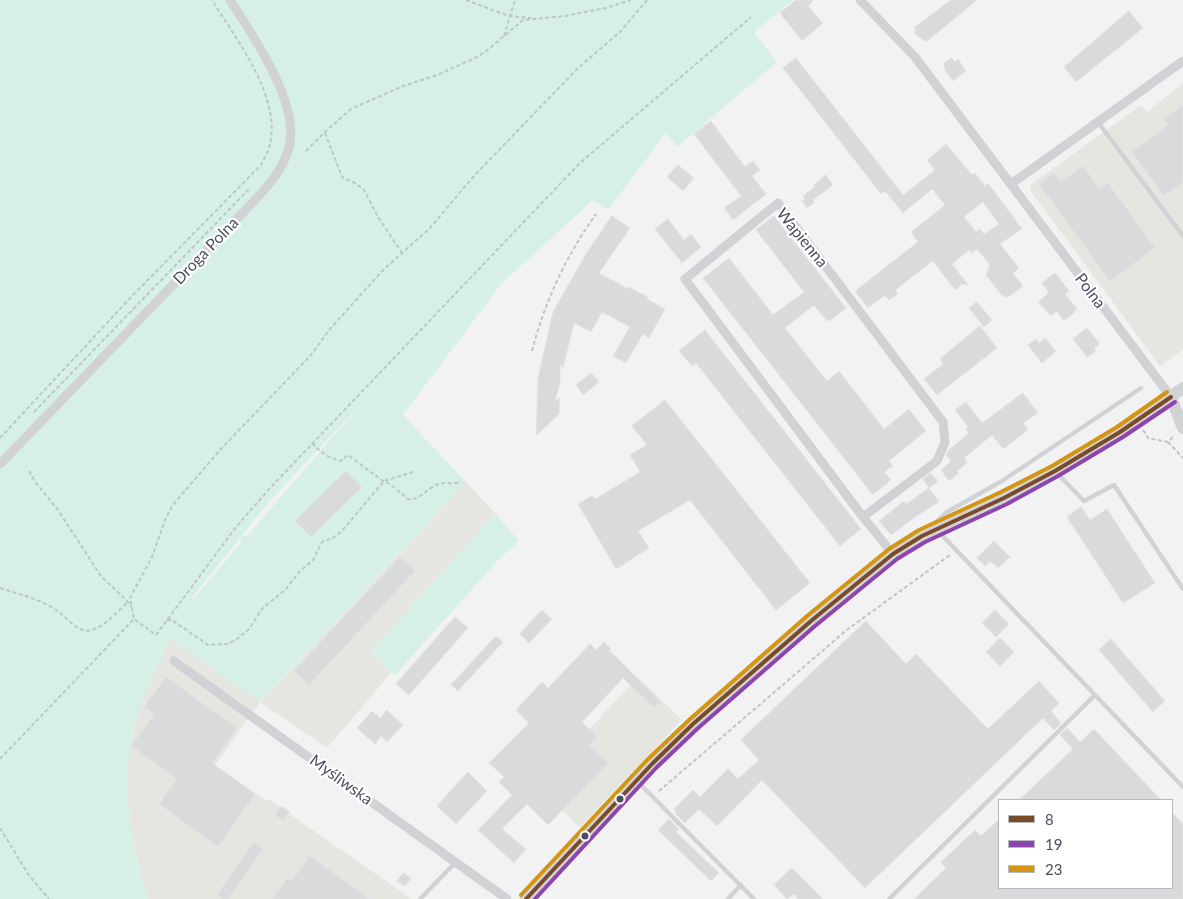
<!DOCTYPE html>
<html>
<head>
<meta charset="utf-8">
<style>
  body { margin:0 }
  #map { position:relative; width:1183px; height:899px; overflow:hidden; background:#f2f2f2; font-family:Lato,sans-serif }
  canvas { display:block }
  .legend { position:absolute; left:998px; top:799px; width:175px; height:90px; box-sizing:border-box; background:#fff; border:1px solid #b6b9be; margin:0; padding:6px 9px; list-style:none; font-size:15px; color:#494f5d }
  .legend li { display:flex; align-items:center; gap:10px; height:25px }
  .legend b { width:25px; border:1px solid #b6b9be }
</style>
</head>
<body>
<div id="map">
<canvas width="1183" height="899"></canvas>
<ul class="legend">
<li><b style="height:6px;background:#7a4b2a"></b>8</li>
<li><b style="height:6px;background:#8e44ad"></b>19</li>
<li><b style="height:6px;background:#d49513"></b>23</li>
</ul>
</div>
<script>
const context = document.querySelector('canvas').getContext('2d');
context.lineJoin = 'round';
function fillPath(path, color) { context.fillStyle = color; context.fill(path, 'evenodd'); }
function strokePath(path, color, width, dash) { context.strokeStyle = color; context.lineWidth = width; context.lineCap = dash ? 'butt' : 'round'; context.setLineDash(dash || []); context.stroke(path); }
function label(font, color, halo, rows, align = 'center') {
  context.font = font + ' Lato,sans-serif'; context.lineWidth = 4.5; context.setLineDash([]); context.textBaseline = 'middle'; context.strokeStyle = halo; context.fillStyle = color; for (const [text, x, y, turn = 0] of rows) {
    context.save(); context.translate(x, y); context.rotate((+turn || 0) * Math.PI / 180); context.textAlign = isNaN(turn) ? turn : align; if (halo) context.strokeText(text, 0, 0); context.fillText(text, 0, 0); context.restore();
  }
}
const commercial = new Path2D(`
  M1183 83V350L1160 366 1030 190V185L1141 105 1147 112Z
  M466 482 495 513 370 652 392 672 327 748 260 702 215 765 267 801 268 799 412 899H148L141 877 130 825 126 785 129 752 138 708 171 638 261 702Z
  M638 677 682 720 580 827 536 786Z`);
const green = new Path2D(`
  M0 0H793L754 32 777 62 677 147 666 133 608 210 593 200 502 283 403 415 466 482 260 702 171 639C160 662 146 688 138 712 118 773 129 839 148 899H0ZM362 403 247 536H242L266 505ZM241 537V543L193 599 192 598Z
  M495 513 519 541 499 559 395 675 370 652Z`);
const building = new Path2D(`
  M796 0H814L808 6 823 23 802 41 780 13Z
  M951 0H977L926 42 914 33 916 30 914 28Z
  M1129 11 1143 28 1076 82 1064 67Z
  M796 58 903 195 935 170 927 160 946 144 972 175 975 173 985 186 988 183 1022 229 1000 244 1019 268 1013 273 1023 286 1007 298 1005 295 1003 297 986 275 990 265 977 249 971 253 969 250 952 264 969 286 962 284 955 290 933 261 895 290 898 294 889 300 885 295 868 308 855 291 918 242 911 232 945 205 932 189 903 213 885 191 881 194 783 68ZM983 202 999 224 984 234 980 229 976 232 964 217Z
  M952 58 955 62 958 59 966 71 953 81 944 69 945 67 943 64Z
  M1183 105V182L1164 196 1132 152 1168 125 1164 119Z
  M711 121 745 167 753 161 760 170 752 176 766 194 733 220 724 208 741 196 694 134Z
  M678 165 694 178 683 191 667 177Z
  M1083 166 1100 189 1108 183 1155 248 1110 281 1039 184 1054 173 1060 182Z
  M826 175 833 185 813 200 815 202 807 208 802 201 805 199 803 196 815 187 814 185Z
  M612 216 630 228 599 273 628 289 629 287 648 297 647 299 665 309 649 338 643 334 626 363 613 356 630 327 602 312 591 332 574 323 563 368 560 364V383L555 401 560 398 559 414 536 436 538 378 553 312 586 254Z
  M774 216 846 308 830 321 829 319 827 321 814 305 785 328 827 381 839 371 884 429 909 409 926 431 889 461 893 466 884 472 891 480 873 495 703 278 729 258 773 315 804 292 756 230Z
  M668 219 684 240 691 234 701 247 682 263 655 229Z
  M1055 273 1069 291 1065 294 1077 309 1074 311 1075 312 1064 321 1057 311 1051 316 1038 302 1049 293 1042 283Z
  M977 302 992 320 984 327 969 308Z
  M980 326 997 348 937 395 924 379 943 364 940 359Z
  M1087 328 1100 344 1094 348 1096 351 1087 357 1073 339Z
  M705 330 861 529 840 546 696 363 692 366 679 351Z
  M1045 338 1056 351 1042 363 1028 345 1036 339 1039 343Z
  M591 373 599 382 583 395 576 385Z
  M1023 393 1038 413 1023 423 1028 430 1003 449 992 435 964 458 967 463 957 471 959 473 949 481 941 470 951 461 946 455 949 450 969 433 966 429 968 427 955 410 966 402 982 423Z
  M665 400 810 583 776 610 690 500 638 531 649 548 616 569 578 504 593 495 595 499 640 472 630 455 647 445 632 426Z
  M346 471 362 487 311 537 295 521Z
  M931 473 938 482 929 488 923 479Z
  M929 488 939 502 918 515 891 535 879 521 904 501 906 504Z
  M1081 507 1090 520 1107 509 1155 583 1123 603 1067 517Z
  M994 541 1010 557 998 568 990 561 985 566 977 558Z
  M400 557 415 571 309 685 294 671Z
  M542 610 552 619 529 643 520 634Z
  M995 610 1009 624 996 637 982 623Z
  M455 617 468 628 409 695 396 684Z
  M866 621 906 664 916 654 988 729 1039 681 1059 703 1051 711 1061 723 1054 730 1043 718 865 888 762 780 717 826 699 809 685 823 675 813 676 812 674 809 693 790 700 797 728 769 738 779 759 760 741 740Z
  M496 636 503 642 458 691 451 685Z
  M1000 638 1014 652 1000 666 986 652Z
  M1111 639 1165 701 1153 712 1099 650Z
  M604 642 611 649 609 650 661 702 654 708 623 678 582 722 597 737 589 745 608 763 548 825 527 804 502 829 526 849 514 863 478 830 512 795 499 782 504 777 489 763 529 723 516 710 542 682 548 688 590 644 596 650Z
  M166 677 237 728 212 763 255 794 218 847 159 804 177 779 131 746 154 714 144 707Z
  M387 710 403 725 387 742 381 736 375 744 357 728 372 711 380 718Z
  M1067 728 1080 742 1094 729 1161 800H1019L1073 749 1060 735Z
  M468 772 487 791 456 824 437 806Z
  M281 806 290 812 283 821 275 815Z
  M1172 812 1183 824V899H914L946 868 941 862 975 830 981 836 999 819V888H1172Z
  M669 819 679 829 676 832 719 873 711 881 658 830Z
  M254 842 263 849 228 899H223L217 895Z
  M310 856 370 899H272L287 878 292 880Z
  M792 868 823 899H798L794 894 787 899 774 885Z
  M403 873 411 878 405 886 397 881Z`);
const path = new Path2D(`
  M466 0 509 16 531 18
  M647 0 620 32 578 68 473 177 430 228 383 270 330 329 311 355 220 450 172 506 165 520 152 557 130 598 134 619 156 635 236 527 270 488 580 163 751 17
  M504 36 515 0
  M325 133 342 177 355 183 364 190 378 217 402 253
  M306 151 325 132 351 109 403 86 437 75 475 58 485 52 523 20 565 16 606 8 631 0
  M532 351C545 301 566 256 596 214
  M34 412 249 189
  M1143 430 1148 438 1168 442 1174 436
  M0 438 133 295 261 165C264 158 269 151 270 144 281 96 236 39 212 0
  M1168 442 1183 458
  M312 443C321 453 329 458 341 461L348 455 383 481 390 484 408 499C419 501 427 489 436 485 444 481 453 485 461 482
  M29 471 36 483 58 510 101 576 128 602 131 607
  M0 588C21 595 42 599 60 613 70 620 78 634 92 630 104 627 119 610 128 602
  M167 620H172L208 645 227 644 236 640 249 629 262 609 286 589 300 571 313 560 322 542 333 538 341 532 384 481 413 472
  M0 759 134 619
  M659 791 848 629 950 555
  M0 828 28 874 49 899`);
const lane = new Path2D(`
  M1098 122 1183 236
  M1056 472 1084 501 1114 485 1183 589
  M932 526 947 512 1002 481 1141 388
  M937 530 1183 787
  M637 781 754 899
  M420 899 456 862
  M728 899 741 885
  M889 899 1095 695`);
const street = new Path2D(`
  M860 0 915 57 1171 397
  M1011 184 1183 61
  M0 464 253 202C268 186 281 172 288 151 303 107 253 36 230 0
  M863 517 937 461 945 442 943 422 778 203 685 279 863 517 893 554
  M174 661 507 899`);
const secondary = new Path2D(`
  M1171 397 1183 428
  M526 899 652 764 693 724 811 621 893 554 922 536 1004 498 1055 471 1120 432 1183 388`);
const bus1 = new Path2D(`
  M526 899 652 764 693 724 811 621 893 554 922 536 1004 498 1055 471 1120 432 1171 397`);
const bus2 = new Path2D(`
  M535 899 656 768 697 729 815 626 897 559 925 542 1007 504 1058 476 1123 437 1175 402`);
const bus3 = new Path2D(`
  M521 895 647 760 689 720 807 616 889 549 919 530 1001 492 1052 466 1117 427 1167 392`);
const markers = [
  [620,799,4.5,"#494f5d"],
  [585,836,4.5,"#494f5d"]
];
const streetNames = [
  ["Wapienna",802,238,51],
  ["Droga Polna",206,251,-46],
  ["Polna",1090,291,53],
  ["Myśliwska",341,780,36]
];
fillPath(commercial, '#e6e6e0');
fillPath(green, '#d7f0e7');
fillPath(building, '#d9dadc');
strokePath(building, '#e3e3e5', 1);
strokePath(path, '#bcc7c6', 2, [4, 2.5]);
strokePath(lane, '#d0d2d5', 4.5);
strokePath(street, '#d0d2d5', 9);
strokePath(secondary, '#d1d2d5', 12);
strokePath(bus1, '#7a4b2a', 4);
strokePath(bus2, '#8e44ad', 4);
strokePath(bus3, '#d49513', 4);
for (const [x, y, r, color] of markers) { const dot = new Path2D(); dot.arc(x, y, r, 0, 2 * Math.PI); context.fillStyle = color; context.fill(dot); strokePath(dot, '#fff', 2); }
label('16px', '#494f5d', '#fff', streetNames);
</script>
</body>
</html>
